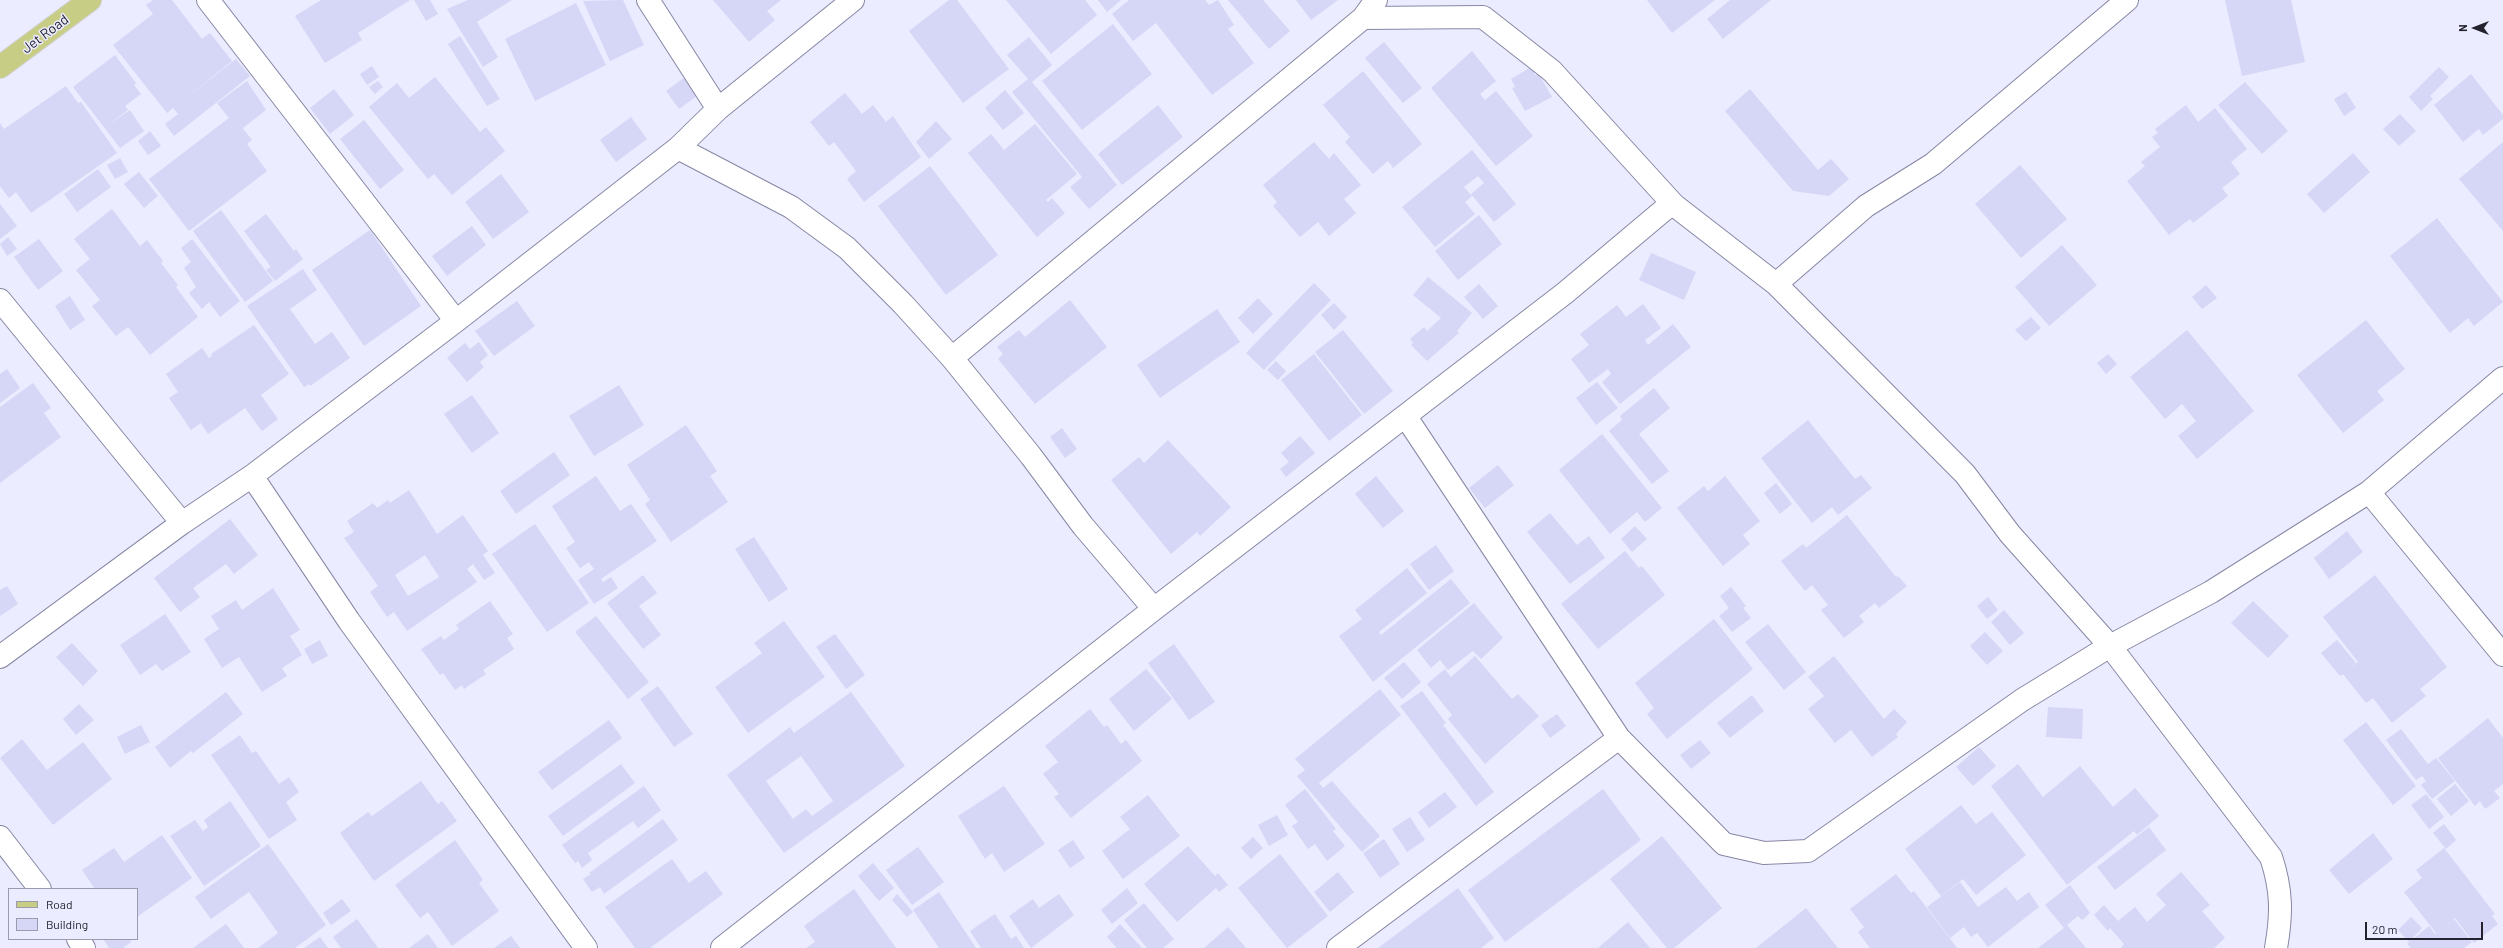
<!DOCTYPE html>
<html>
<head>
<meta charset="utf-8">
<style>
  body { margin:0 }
  #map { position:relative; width:2503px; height:948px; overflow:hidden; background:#ebecff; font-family:Barlow,sans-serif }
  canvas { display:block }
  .legend { position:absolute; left:8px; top:888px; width:130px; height:52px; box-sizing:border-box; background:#ebecff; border:1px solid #9b9bab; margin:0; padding:5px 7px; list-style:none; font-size:12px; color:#23222e }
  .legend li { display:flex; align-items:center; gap:8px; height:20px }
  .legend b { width:20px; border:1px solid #9b9bab }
  .north { position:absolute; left:2455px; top:8px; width:40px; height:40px; -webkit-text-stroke:3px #ebecff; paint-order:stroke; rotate:270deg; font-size:11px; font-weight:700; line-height:16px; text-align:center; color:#23222e }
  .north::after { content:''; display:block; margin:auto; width:14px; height:18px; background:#23222e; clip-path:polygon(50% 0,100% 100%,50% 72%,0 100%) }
  .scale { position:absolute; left:2365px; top:922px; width:118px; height:18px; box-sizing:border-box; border:2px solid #23222e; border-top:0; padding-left:5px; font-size:12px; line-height:14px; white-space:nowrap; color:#23222e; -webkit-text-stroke:3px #ebecff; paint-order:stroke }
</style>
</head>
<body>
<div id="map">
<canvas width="2503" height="948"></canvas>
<ul class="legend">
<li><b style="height:5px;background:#c7cd85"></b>Road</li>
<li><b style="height:11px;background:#d6d6f6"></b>Building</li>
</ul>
<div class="north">N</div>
<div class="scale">20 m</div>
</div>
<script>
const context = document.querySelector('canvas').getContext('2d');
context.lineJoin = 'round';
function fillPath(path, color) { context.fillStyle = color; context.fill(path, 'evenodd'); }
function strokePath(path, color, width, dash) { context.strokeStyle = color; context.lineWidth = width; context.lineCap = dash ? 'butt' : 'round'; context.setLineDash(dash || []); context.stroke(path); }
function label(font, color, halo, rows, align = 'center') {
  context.font = font + ' Barlow,sans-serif'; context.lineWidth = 3; context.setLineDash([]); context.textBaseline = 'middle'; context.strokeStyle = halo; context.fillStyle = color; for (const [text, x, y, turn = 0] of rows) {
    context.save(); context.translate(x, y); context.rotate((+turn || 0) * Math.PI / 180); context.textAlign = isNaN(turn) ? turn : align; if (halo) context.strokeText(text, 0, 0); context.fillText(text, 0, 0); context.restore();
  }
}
const building = new Path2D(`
  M153 0H172L202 39 210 33 232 61 177 105 236 59 250 76 174 136 165 124 178 114 173 108 167 113 113 45 153 14 146 5Z
  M321 0H410L358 33 362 40 325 63 295 16Z
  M414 0H430L438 14 426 21Z
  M468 0H512L477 22 498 57 483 67 447 9Z
  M623 0 644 45 610 61 583 1Z
  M713 0H781L767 11 775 20 749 42Z
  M949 0H957L1009 69 963 103 909 31Z
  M1006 0H1085L1097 15 1051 54Z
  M1098 0H1121L1107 12Z
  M1129 0H1205L1209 5 1218 0 1234 25 1228 29 1254 63 1212 95 1156 23 1133 41 1112 14Z
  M1228 0H1263L1290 31 1269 49Z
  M1296 0H1338L1311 20Z
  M1647 0H1715L1672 33Z
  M1730 0H1771L1723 39 1707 19Z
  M2225 0H2291L2305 62 2242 76Z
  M576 3 606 65 535 101 505 39Z
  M1113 24 1152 74 1082 130 1042 81Z
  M460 36 500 99 487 106 448 44Z
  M1029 37 1052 65 1032 82 1117 185 1089 209 1070 187 1082 177 1012 92 1028 79 1007 55Z
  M1384 42 1422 88 1403 103 1365 58Z
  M1472 51 1496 81 1480 94 1485 100 1496 91 1533 136 1496 166 1431 88Z
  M115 55 136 83 134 85 141 94 125 106 128 110 108 125 130 110 144 131 120 148 73 87Z
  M372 66 379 77 367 85 360 74Z
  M1531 67 1535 75 1539 74 1552 97 1525 111 1512 88 1515 87 1511 79Z
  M2439 67 2449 77 2430 96 2433 99 2421 111 2409 97Z
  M1363 71 1422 144 1393 168 1388 161 1373 174 1345 142 1350 137 1323 105Z
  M692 72 705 90 679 109 666 91Z
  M2471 74 2503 115V119L2483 135 2479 129 2463 142 2434 105Z
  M435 77 480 132 486 127 505 151 452 195 434 174 428 179 369 107 397 83 409 98Z
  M247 81 266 110 243 128 235 118 252 140 247 144 267 171 189 231 149 179 229 118 217 103Z
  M378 81 383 87 375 94 369 87Z
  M2245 82 2288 131 2262 154 2218 105Z
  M66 86 78 103 81 102 117 153 31 213 16 192 9 198 0 186V123L4 129Z
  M334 89 354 115 330 134 310 108Z
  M1750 89 1818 170 1831 159 1849 179 1829 196 1793 191 1725 111Z
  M1005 90 1024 113 1003 130 985 108Z
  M2346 92 2356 108 2344 116 2334 99Z
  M845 93 862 114 873 105 886 122 893 116 921 157 864 202 847 179 856 171 834 142 829 146 810 122Z
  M1158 105 1183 137 1122 185 1098 154Z
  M2186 105 2198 122 2215 108 2247 149 2231 162 2240 174 2222 188 2228 196 2193 223 2190 219 2169 235 2127 181 2145 166 2141 162 2160 147 2152 137 2158 133 2155 129Z
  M2400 114 2416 131 2399 146 2383 129Z
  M631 117 647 139 616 162 600 140Z
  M364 120 404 170 380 189 340 139Z
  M936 121 952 139 929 159 916 142Z
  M1035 124 1077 174 1046 200 1048 202 1052 198 1065 213 1037 237 968 153 991 134 1004 150Z
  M150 131 161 146 148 155 138 141Z
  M1314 142 1329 159 1334 153 1361 185 1344 199 1356 213 1329 236 1318 222 1300 237 1273 206 1277 202 1263 185Z
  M2503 142V231L2459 179Z
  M1472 150 1516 204 1494 222 1471 194 1484 183 1478 176 1464 187 1472 196 1465 202 1475 214 1435 247 1402 207Z
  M2353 153 2370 172 2324 213 2307 194Z
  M120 158 128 172 115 179 107 165Z
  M2020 165 2067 219 2021 258 1975 204Z
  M930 166 998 255 946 295 878 206Z
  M98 169 111 187 77 212 64 194Z
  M139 172 158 196 144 208 124 184Z
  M501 174 529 212 493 239 465 202Z
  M0 204 17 226 0 239Z
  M112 209 140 246 147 240 163 261 161 263 178 285 176 287 198 317 150 355 128 327 116 336 92 306 100 300 76 270 90 259 74 239Z
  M221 210 273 281 245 302 193 231Z
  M266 214 294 251 296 249 303 259 275 281 266 270 271 267 244 231Z
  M1479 215 1502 244 1458 280 1435 251Z
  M2437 218 2503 302 2474 326 2468 318 2450 333 2390 256Z
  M472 226 486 245 447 276 432 256Z
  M370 230 421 306 364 346 312 270Z
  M8 237 17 249 7 256 0 244Z
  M39 239 63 271 38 290 14 257Z
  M192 239 240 301 220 317 209 302 202 309 189 293 196 287 184 268 191 262 181 248Z
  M2062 245 2097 285 2049 326 2015 287Z
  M1651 253 1696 272 1684 300 1639 280Z
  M303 269 317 290 290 309 315 344 332 332 350 358 310 386 309 384 304 387 247 306Z
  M1428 277 1472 313 1457 331 1459 333 1427 361 1411 345 1413 343 1410 339 1424 327 1427 331 1441 318 1413 295Z
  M1314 283 1331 300 1264 370 1246 353Z
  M1479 284 1498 306 1483 319 1464 297Z
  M2206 285 2217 298 2202 309 2192 297Z
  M70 296 85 320 70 330 55 306Z
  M1258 298 1273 314 1253 334 1238 318Z
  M1070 300 1107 347 1035 404 998 359 1003 354 997 347 1019 330 1025 337Z
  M517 301 535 326 494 356 475 331Z
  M1334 303 1347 317 1334 330 1321 315Z
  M1643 304 1661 328 1645 340 1648 345 1673 324 1691 347 1620 404 1602 382 1611 374 1608 369 1589 383 1571 359 1589 345 1580 334 1617 305 1626 317Z
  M1217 309 1240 342 1160 398 1137 365Z
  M2031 317 2041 328 2026 341 2015 330Z
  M2366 320 2405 369 2377 391 2384 400 2343 433 2297 375Z
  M254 325 289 374 261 395 278 419 262 431 245 408 208 434 201 423 191 430 169 398 178 392 166 374 202 348 209 358 212 356 211 354Z
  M1343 330 1393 391 1364 414 1315 352Z
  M2187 330 2254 411 2197 459 2178 436 2196 421 2182 404 2165 419 2130 377Z
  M479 342 488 355 480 362 484 367 467 382 447 358 465 343 470 349Z
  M1314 354 1362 415 1329 441 1281 380Z
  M2108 354 2117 364 2106 374 2097 363Z
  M1276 361 1286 371 1278 380 1267 370Z
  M7 369 20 388 0 403V374Z
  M1597 382 1618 408 1596 425 1576 398Z
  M33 383 51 408 44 413 61 437 0 483V407Z
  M619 385 644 425 594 456 569 416Z
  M1654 388 1670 408 1639 434 1669 471 1652 484 1609 431 1622 420 1620 416Z
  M472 395 499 433 472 453 444 414Z
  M1808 420 1855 479 1861 475 1872 488 1838 515 1832 507 1812 523 1761 458Z
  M686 425 717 471 710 476 728 502 671 542 645 504 650 500 627 465Z
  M1062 428 1077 449 1065 458 1050 437Z
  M1602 434 1662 508 1645 522 1637 512 1610 534 1559 470Z
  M1300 436 1315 453 1286 477 1280 469 1289 462 1281 453Z
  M1168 440 1231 507 1200 536 1197 532 1171 554 1111 480 1139 457 1144 463Z
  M554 452 570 475 516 514 500 491Z
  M1498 465 1514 485 1485 508 1469 488Z
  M596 476 620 511 631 504 657 541 601 579 603 582 611 577 618 588 594 604 578 580 594 569 589 562 580 568 566 548 575 542 552 506Z
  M1376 476 1404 511 1383 528 1355 494Z
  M1725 476 1760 521 1743 535 1750 544 1723 566 1677 508 1704 486 1708 491Z
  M1776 483 1792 504 1780 514 1764 493Z
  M409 490 437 534 463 515 488 551 483 555 495 573 484 580 473 564 467 569 477 582 407 631 394 612 387 617 370 592 378 586 344 538 354 532 347 521 373 503 377 508 388 500 390 503ZM425 555 439 577 408 596 395 575Z
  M1550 513 1577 545 1589 536 1605 558 1570 584 1527 532Z
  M1847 515 1896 577 1898 576 1907 586 1879 608 1875 603 1859 616 1864 622 1844 638 1821 610 1828 605 1812 585 1805 591 1781 561 1803 544 1815 559 1806 548Z
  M230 519 258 555 234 574 226 564 193 588 200 597 180 612 154 578Z
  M535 524 589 603 547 632 492 554Z
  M1635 526 1647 539 1632 552 1621 539Z
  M2347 531 2363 552 2329 579 2314 558Z
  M754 537 788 589 769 602 735 549Z
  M1436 545 1454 571 1429 590 1410 564Z
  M1625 551 1639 568 1642 566 1665 595 1598 649 1561 604Z
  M1407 568 1427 593 1379 632 1381 635 1451 579 1470 603 1373 682 1339 636 1362 619 1355 610Z
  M643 575 657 593 639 606 661 635 643 649 607 603Z
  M2375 575 2447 667 2420 689 2426 696 2392 723 2373 698 2366 703 2343 674 2340 676 2321 653 2337 640 2356 663 2346 671 2358 662 2323 617Z
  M7 586 18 604 0 616V590Z
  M1731 587 1746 606 1743 608 1751 618 1732 632 1719 616 1729 608 1720 596Z
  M273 588 300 630 290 636 302 655 282 668 287 676 262 692 239 657 222 668 204 639 219 629 211 616 236 600 242 610Z
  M1988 597 1998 610 1987 619 1977 606Z
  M490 601 513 634 507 638 514 649 483 670 486 674 464 689 462 685 455 690 443 673 440 675 421 649 441 636 444 640 459 629 456 625Z
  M2253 601 2289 636 2268 658 2231 623Z
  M1474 603 1503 638 1481 659 1473 651 1448 670 1440 660 1431 668 1417 650Z
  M2004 610 2024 633 2010 645 1991 622Z
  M165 614 191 652 162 671 156 664 140 675 120 645Z
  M596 616 649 682 628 699 575 632Z
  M1714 619 1753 669 1667 739 1647 714 1654 708 1635 683Z
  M784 621 825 677 748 733 715 687 762 653 754 643Z
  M1768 624 1806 672 1784 690 1745 642Z
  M1985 632 2003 651 1987 665 1970 646Z
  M835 634 865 675 846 689 816 647Z
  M320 640 328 656 312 664 304 649Z
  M72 643 98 671 83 686 56 657Z
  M1174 644 1215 702 1189 720 1148 663Z
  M1475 656 1512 699 1518 694 1539 716 1485 764 1448 719 1452 715 1427 684 1445 669 1451 677Z
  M1834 656 1884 719 1894 709 1907 722 1896 734 1898 737 1872 757 1851 730 1835 743 1808 709 1824 696 1808 677Z
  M1404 662 1421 682 1402 699 1384 678Z
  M1146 669 1172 699 1134 731 1109 699Z
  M658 686 693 734 674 747 640 699Z
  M1380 689 1401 715 1319 783 1323 788 1332 781 1380 836 1362 852 1297 776 1305 770 1295 759Z
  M1422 691 1446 723 1443 725 1494 792 1476 806 1400 706Z
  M226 692 243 714 193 753 191 751 170 768 155 747Z
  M851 692 905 766 784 853 727 775 790 727 794 733ZM801 756 833 801 812 816 806 809 793 819 766 781Z
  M1752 695 1764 711 1730 738 1717 723Z
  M79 704 94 720 76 735 63 719Z
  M2048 707 2083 709 2082 739 2046 737Z
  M1090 709 1104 727 1107 725 1121 744 1126 740 1142 761 1071 818 1054 797 1059 794 1043 774 1058 762 1045 746Z
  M1557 714 1566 726 1550 738 1541 725Z
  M2488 718 2503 738V784L2494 791 2500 798 2485 809 2480 801 2475 806 2438 758Z
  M609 720 622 738 552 790 538 772Z
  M2366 722 2416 786 2393 805 2343 740Z
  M141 725 150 742 125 754 117 737Z
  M2401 729 2428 764 2436 758 2455 781 2432 799 2421 785 2426 781 2422 776 2416 780 2386 740Z
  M240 735 252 753 256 751 279 784 289 777 299 792 286 802 297 820 269 839 211 755Z
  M22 739 47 770 83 742 112 779 53 825 0 758Z
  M1700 740 1711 753 1691 769 1680 755Z
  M1979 747 1996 766 1973 786 1956 767Z
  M621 764 635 783 563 836 548 816Z
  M2018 764 2043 797 2080 766 2113 807 2135 788 2159 816 2137 835 2134 831 2067 885 1991 786Z
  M421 781 438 804 442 801 457 821 374 881 340 833 368 812 372 816Z
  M2455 784 2469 801 2451 816 2437 799Z
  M644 786 661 810 638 828 633 821 588 853 592 860 582 868 578 861 575 863 562 845Z
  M1004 786 1045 844 1004 872 992 853 985 859 958 816Z
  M1305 789 1336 829 1333 831 1345 846 1327 861 1315 844 1308 849 1292 826 1298 822 1285 805Z
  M1603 789 1641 840 1505 942 1468 890Z
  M1445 792 1457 807 1429 828 1418 812Z
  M2426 794 2444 817 2429 829 2411 805Z
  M1148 795 1180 836 1123 879 1102 851 1130 829 1120 817Z
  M230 801 261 846 204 886 170 836 195 820 203 831 208 827 204 820Z
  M1961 805 1976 824 1992 812 2026 855 1976 895 1963 879 1941 896 1905 849Z
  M1277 815 1288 835 1269 846 1258 825Z
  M1410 817 1425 840 1407 852 1392 829Z
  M663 819 678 840 604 894 600 887 592 892 583 879 591 874 589 873Z
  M2444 824 2456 840 2446 849 2433 833Z
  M2149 827 2166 850 2115 890 2097 867Z
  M2373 833 2393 859 2349 894 2329 870Z
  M162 835 192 878 137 917V889H95L82 870 114 848 124 862Z
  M1662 836 1722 908 1674 948H1667L1610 879Z
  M1253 837 1263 848 1251 859 1241 848Z
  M1384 839 1400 864 1380 878 1363 853Z
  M455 840 483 880 479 883 499 911 452 946 428 912 420 918 395 885Z
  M1073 840 1085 858 1070 868 1058 850Z
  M268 844 326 925 295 948H258L278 933 249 892 211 919 195 897Z
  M1188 846 1215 876 1218 873 1228 885 1219 892 1216 888 1177 922 1144 884Z
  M918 847 944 882 912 905 886 870Z
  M2444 848 2495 914 2492 916 2498 924 2474 943 2455 918 2436 933 2404 892 2422 878 2416 870Z
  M1280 854 1328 916 1287 948 1238 888Z
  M672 859 689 883 706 871 723 894 650 948H635L605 907Z
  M873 863 894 888 879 901 858 876Z
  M1338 872 1354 892 1330 912 1314 892Z
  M2181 872 2210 905 2202 911 2225 938 2214 948H2121L2124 944 2110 928 2108 931 2094 915 2104 905 2118 921 2135 907 2147 922 2166 905 2156 894Z
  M1896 874 1911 893 1914 891 1957 948H1870L1858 932 1864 927 1850 909Z
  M1960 882 1978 907 2006 887 2017 901 2029 892 2039 907 1988 947 1977 933 1971 937 1964 927 1950 938 1927 907Z
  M2070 885 2090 913 2082 920 2078 916 2067 925 2086 948H2038L2064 928 2045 905Z
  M1127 888 1138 903 1112 924 1101 910Z
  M1458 888 1494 938 1481 948H1378Z
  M854 889 896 948H806L815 942 804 926Z
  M939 892 976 948H939L913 910Z
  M897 894 913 912 907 917 892 900Z
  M1059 894 1074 915 1031 948 1009 916 1033 899 1039 908Z
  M342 899 351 911 331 925 323 913Z
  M1144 903 1174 939 1163 948H1147L1124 920Z
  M1806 908 1838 948H1756Z
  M995 914 1011 939 1016 936 1024 948H981L970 931Z
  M2411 917 2422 928 2409 942 2398 930Z
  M357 919 378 948H341L333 937Z
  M2454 919 2472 942 2464 948H2411L2407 944 2429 926 2435 934Z
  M1628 922 1650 948H1598Z
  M226 924 244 948H193Z
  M1120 924 1142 948H1117L1107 937Z
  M1228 927 1246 948H1204Z
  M428 934 438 948H409Z
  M511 936 520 948H494Z
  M320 937 328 948H304Z
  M103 939H130L131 942 123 948H109Z`);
const minor = new Path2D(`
  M208 0 456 321
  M648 0 718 109
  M1363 18 1483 17 1552 71 1674 205 1776 284 1965 474 2010 534 2110 646 2271 857C2282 890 2282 914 2276 948
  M678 148 791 207 847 248 903 304 952 358 1031 456 1083 526 1154 609
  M1776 284 1866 206 1933 164 2127 0
  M0 300 182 523
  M952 358 1363 18 1376 0
  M1406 417 1619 738 1724 844 1764 853 1808 851 2022 700 2110 646 2211 592 2369 492 2503 378
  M252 476 349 621 586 948
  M2369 492 2503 655
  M0 657 182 523 252 476 456 321 678 148 718 109 853 0
  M0 837 40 889
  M78 939 84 948
  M722 948 1154 609 1565 293 1665 209 1674 205
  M1338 948 1619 738`);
const major = new Path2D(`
  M0 67 90 0`);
const streetNames = [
  ["Jet Road",45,34,-37]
];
fillPath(building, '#d6d6f6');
strokePath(minor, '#8787a4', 24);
strokePath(major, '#d3d3d5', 24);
strokePath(minor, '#fff', 22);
strokePath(major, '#c7cd85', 22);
label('14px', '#23222e', '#ebecff', streetNames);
</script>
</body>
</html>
